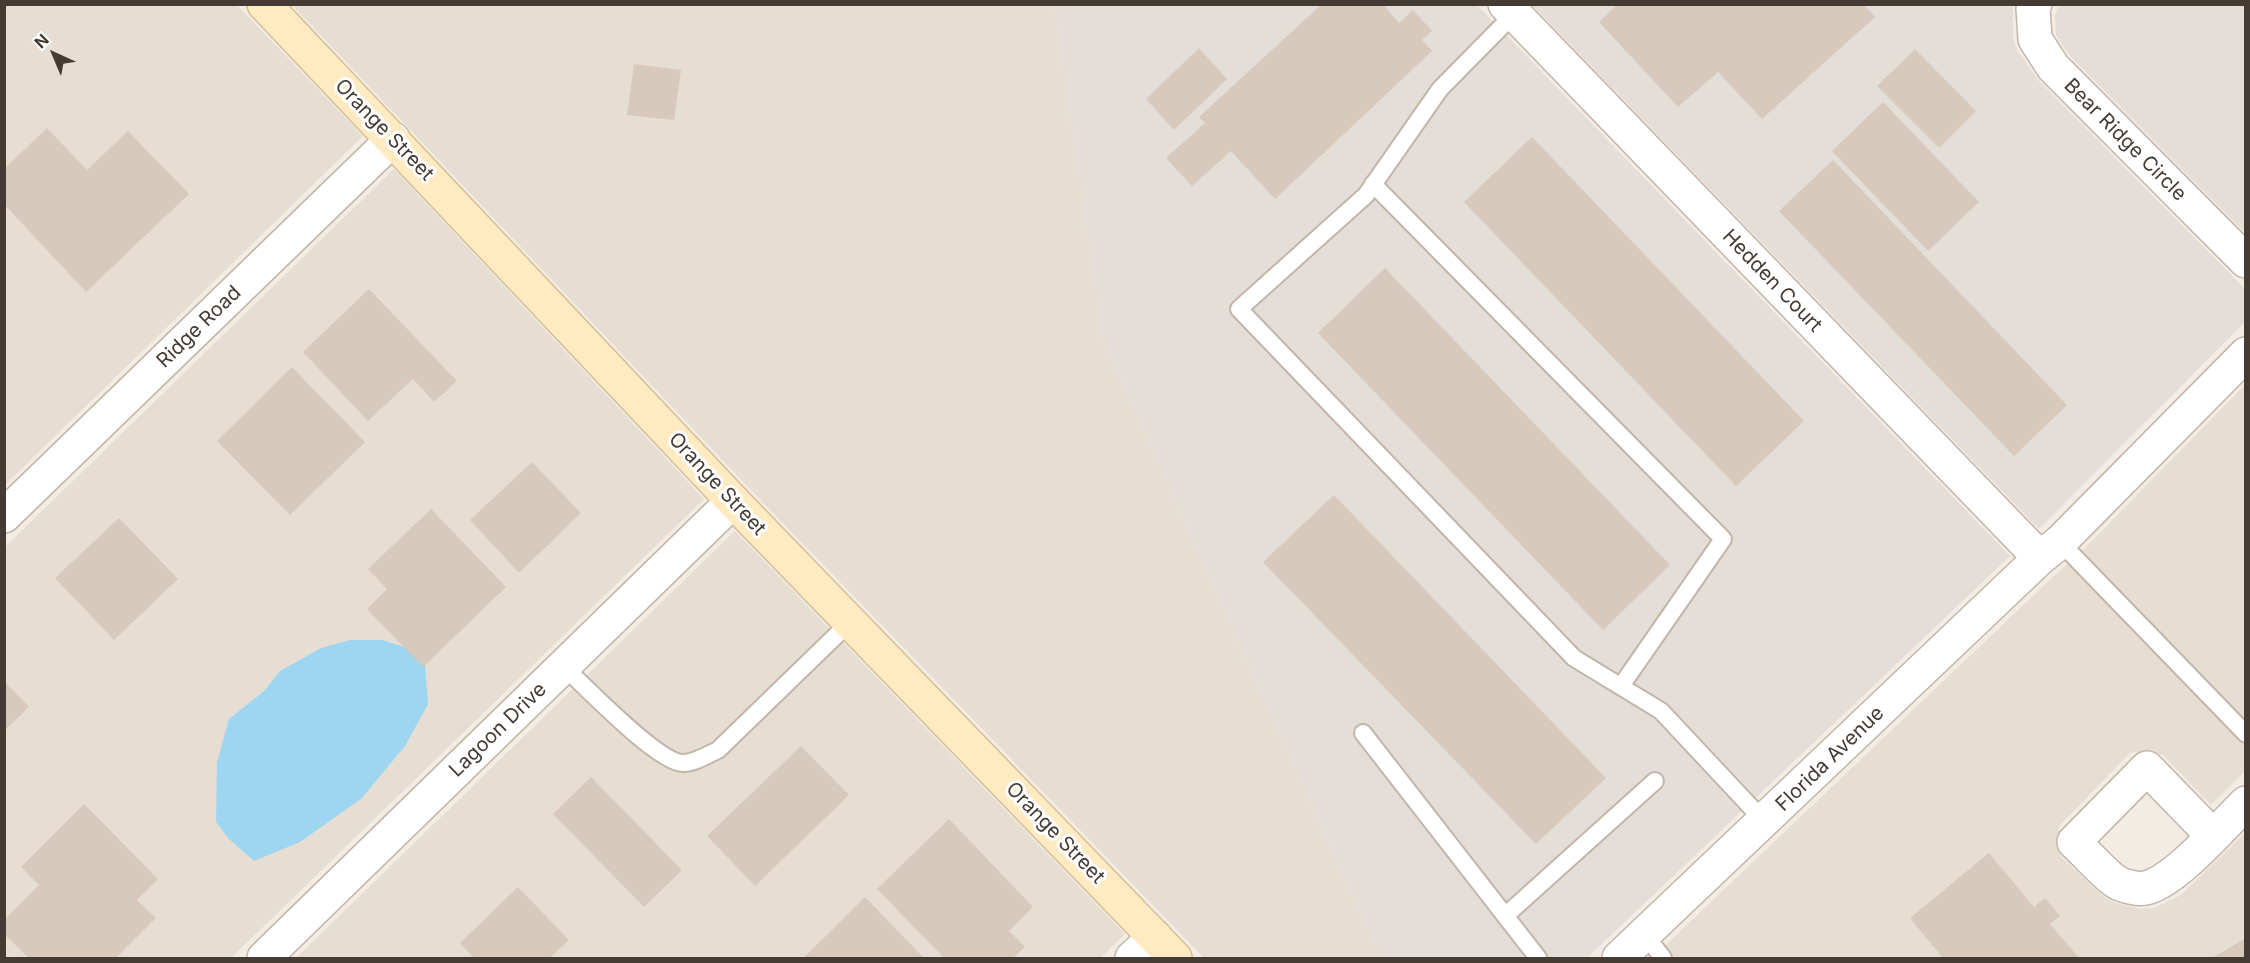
<!DOCTYPE html>
<html>
<head>
<meta charset="utf-8">
<style>
  body { margin:0 }
  #map { position:relative; width:2250px; height:963px; overflow:hidden; background:#f2ece4; font-family:Inter,sans-serif }
  canvas { display:block }
  .frame { position:absolute; inset:0; border:6px solid #443c34; pointer-events:none }
  .north { position:absolute; left:24px; top:24px; width:60px; height:60px; -webkit-text-stroke:4px #fff; paint-order:stroke; rotate:316deg; font-size:16px; font-weight:700; line-height:24px; text-align:center; color:#443c34 }
  .north::after { content:''; display:block; margin:auto; width:21px; height:27px; background:#443c34; clip-path:polygon(50% 0,100% 100%,50% 72%,0 100%) }
</style>
</head>
<body>
<div id="map">
<canvas width="2250" height="963"></canvas>
<div class="frame"></div>
<div class="north">N</div>
</div>
<script>
const context = document.querySelector('canvas').getContext('2d');
context.lineJoin = 'round';
function fillPath(path, color) { context.fillStyle = color; context.fill(path, 'evenodd'); }
function strokePath(path, color, width, dash) { context.strokeStyle = color; context.lineWidth = width; context.lineCap = dash ? 'butt' : 'round'; context.setLineDash(dash || []); context.stroke(path); }
function label(font, color, halo, rows, align = 'center') {
  context.font = font + ' Inter,sans-serif'; context.lineWidth = 6; context.setLineDash([]); context.textBaseline = 'middle'; context.strokeStyle = halo; context.fillStyle = color; for (const [text, x, y, turn = 0] of rows) {
    context.save(); context.translate(x, y); context.rotate((+turn || 0) * Math.PI / 180); context.textAlign = isNaN(turn) ? turn : align; if (halo) context.strokeText(text, 0, 0); context.fillText(text, 0, 0); context.restore();
  }
}
const residential = new Path2D(`
  M5 5H237L363 136 5 485Z
  M292 5H1054L1103 340 1380 958H1204L748 487Z
  M394 169 704 499 231 958H5V547ZM280 671 405 746 229 719 264 691Z
  M2245 385V771L2211 805 2162 754 2131 752 2059 826 2061 857 2104 897 2116 903 2141 909 2154 908 2181 895 2245 833V958H1652L2055 575 2075 558Z
  M735 531 1125 934 1100 958H296Z`);
const industrial = new Path2D(`
  M1054 5H1477L2010 556 1587 958H1380L1103 340Z
  M1532 5H2013V37L2017 50 2039 81 2245 289V322L2039 529Z
  M2060 5H2245V233L2069 55 2056 35 2055 15Z`);
const water = new Path2D(`
  M350 640H382L424 653 428 704 405 746 361 799 300 842 254 861 228 838 216 822 217 762 229 719 264 691 280 671 321 648Z`);
const building = new Path2D(`
  M1322 4H1383L1399 23 1413 10 1432 31 1422 40 1432 51 1275 199 1231 151 1192 186 1166 158 1205 123 1199 117Z
  M1618 4H1863L1875 17 1762 119 1718 72 1678 107 1599 22Z
  M1199 48 1227 79 1174 130 1146 99Z
  M1915 49 1976 111 1939 148 1877 86Z
  M634 64 681 70 674 120 627 115Z
  M1883 102 1979 202 1928 251 1832 151Z
  M47 128 87 170 128 131 189 194 86 292 5 205V168Z
  M1532 137 1804 421 1736 486 1464 202Z
  M1833 160 2067 405 2014 456 1779 211Z
  M1385 268 1670 565 1603 630 1318 333Z
  M369 289 457 381 434 402 413 379 368 421 303 352Z
  M292 367 365 442 290 515 217 441Z
  M532 462 581 513 519 573 470 520Z
  M1334 495 1606 778 1536 844 1263 562Z
  M431 509 506 587 423 667 367 609 387 589 368 569Z
  M119 518 178 579 114 640 55 578Z
  M4 681 29 707 4 731Z
  M801 746 849 795 755 886 707 836Z
  M591 777 682 870 644 907 553 814Z
  M84 804 158 879 137 900 156 918 116 958H29L4 934V920L39 885 21 867Z
  M949 819 1033 907 1009 931 1025 947 1013 958H944L877 889Z
  M1989 853 2034 907 2045 898 2060 916 2050 924 2079 958H1943L1910 918Z
  M518 887 569 940 550 958H474L460 943Z
  M865 897 924 958H803L829 933Z
  M2246 938V958H2212Z`);
const lane = new Path2D(`
  M1514 14 1440 89 1366 195 1239 309 1574 658 1661 711 1764 821
  M1373 184 1723 539 1621 686
  M2060 542 2246 734
  M563 666C585 686 658 763 683 763 695 763 707 755 718 750L850 622
  M1363 733 1538 958
  M1505 916 1655 781
  M1645 935 1663 958`);
const street = new Path2D(`
  M1505 4 2040 558
  M2035 4 2033 8 2035 39 2053 67 2246 261
  M4 516 393 139
  M2213 836 2147 768 2074 842C2084 851 2108 878 2118 883 2124 886 2139 890 2145 888 2174 883 2224 824 2246 803
  M264 958 733 501
  M1132 958 1155 937
  M1619 958 2040 558 2060 542 2246 354`);
const secondary = new Path2D(`
  M264 4 733 501 1175 958`);
const streetNames = [
  ["Orange Street",384,130,46],
  ["Bear Ridge Circle",2125,140,45],
  ["Hedden Court",1772,281,46],
  ["Ridge Road",199,327,-44],
  ["Orange Street",717,484,47],
  ["Lagoon Drive",498,730,-44],
  ["Florida Avenue",1830,759,-44],
  ["Orange Street",1055,833,46]
];
fillPath(residential, '#e6ded2');
fillPath(industrial, '#e4ded9');
fillPath(water, '#9ed6f1');
fillPath(building, '#d7cabc');
strokePath(lane, '#c1b6a9', 20);
strokePath(street, '#c1b6a9', 36);
strokePath(secondary, '#d6bf94', 36);
strokePath(lane, '#fff', 16);
strokePath(street, '#fff', 33);
strokePath(secondary, '#ffeac1', 33);
label('20px', '#443c34', '#fff', streetNames);
</script>
</body>
</html>
